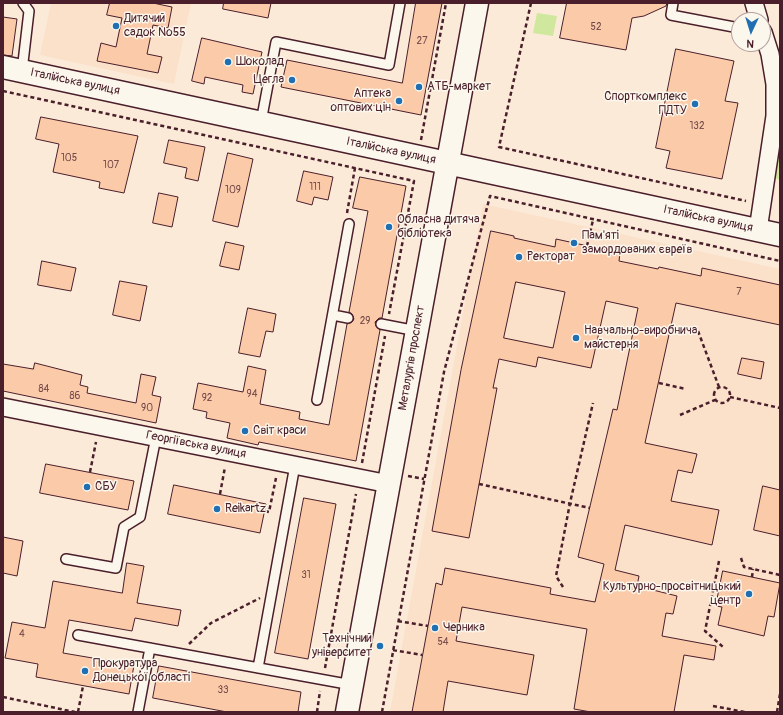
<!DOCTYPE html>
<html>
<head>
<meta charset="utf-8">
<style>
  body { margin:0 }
  #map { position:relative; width:783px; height:715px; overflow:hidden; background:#fbead8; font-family:Pangolin,sans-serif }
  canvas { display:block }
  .frame { position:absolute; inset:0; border:4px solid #4a1f2b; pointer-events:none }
  .north { position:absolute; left:731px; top:12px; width:40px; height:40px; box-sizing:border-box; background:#fbf7ec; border:1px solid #b4a19f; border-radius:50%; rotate:184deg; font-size:11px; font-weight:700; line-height:16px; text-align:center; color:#4a1f2b }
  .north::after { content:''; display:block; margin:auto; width:14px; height:18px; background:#1f6fb2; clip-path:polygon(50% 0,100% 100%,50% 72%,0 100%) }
</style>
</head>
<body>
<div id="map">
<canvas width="783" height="715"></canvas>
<div class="frame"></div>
<div class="north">N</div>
</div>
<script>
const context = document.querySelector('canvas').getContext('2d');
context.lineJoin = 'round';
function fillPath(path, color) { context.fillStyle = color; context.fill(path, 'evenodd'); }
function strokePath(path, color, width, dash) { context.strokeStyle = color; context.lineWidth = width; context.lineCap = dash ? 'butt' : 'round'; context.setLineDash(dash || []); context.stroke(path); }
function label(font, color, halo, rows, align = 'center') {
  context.font = font + ' Pangolin,sans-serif'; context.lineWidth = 3; context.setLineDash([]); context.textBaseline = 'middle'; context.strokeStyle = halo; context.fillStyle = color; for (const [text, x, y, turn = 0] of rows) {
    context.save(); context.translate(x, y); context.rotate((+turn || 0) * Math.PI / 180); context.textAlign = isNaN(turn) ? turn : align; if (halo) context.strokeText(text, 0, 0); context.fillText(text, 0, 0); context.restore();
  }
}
const built = new Path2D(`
  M51 3H191L174 84 40 55Z
  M483 204 780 269V712H390Z`);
const green = new Path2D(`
  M537 13 557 16 553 36 533 33Z
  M780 147V180L774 178Z`);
const building = new Path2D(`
  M110 3H153L172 7 168 28 153 25 147 54 162 57 158 73 97 61 101 43 116 47 122 18 107 15Z
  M224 3H271L268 18 223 9Z
  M416 3H442L421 115 281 87 287 60 402 83Z
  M567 3H667L666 6 644 16 632 18 626 50 560 38Z
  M3 17 17 19 12 56 3 55Z
  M202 38 262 52 253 94 242 92 243 85 205 77 204 84 192 81Z
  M676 49 734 61 725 101 738 103 722 179 666 168 670 151 656 148Z
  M41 117 138 136 124 193 99 188 100 182 53 172 59 144 36 139Z
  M169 140 205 147 198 181 185 178 187 168 164 163Z
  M228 153 253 159 238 227 213 221Z
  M304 171 333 177 328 200 314 197 312 205 297 201Z
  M360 177 406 186 382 318H379L375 322 376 326 380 330 356 461 259 442 258 445 227 438 230 423 206 418 207 412 193 409 198 383 243 392 248 366 266 370 260 404 300 412 299 419 329 425 347 324 352 322 354 319 352 314 349 312 368 211 353 208Z
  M159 193 178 197 172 227 153 223Z
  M491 231 514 236V238L555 247 556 239 620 253 619 261 658 269 659 267 701 276 702 268 780 285V325L676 303 645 443 697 454 692 473 678 470 671 501 719 510 712 545 625 525 615 570 639 576 637 586 677 596 673 614 666 613 662 636 716 646 714 660 684 655 674 712H591L574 709 587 629 462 607 456 641 534 655 527 695 448 681 443 712H412L436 583 442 585 445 568 551 588 550 594 595 602 604 564 578 557 613 409 617 410 638 308 606 301 591 368 538 357 536 367 499 359 493 388H497L469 538 432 531 461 370ZM516 282 565 292 553 348 504 338Z
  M226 242 244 246 239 270 220 266Z
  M42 261 76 268 71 291 38 285Z
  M120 281 147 286 140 321 113 315Z
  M248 308 276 314 273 332 266 331 260 357 239 353Z
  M742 358 764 362 761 379 738 374Z
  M35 363 82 375 80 385 88 387 87 393 136 403 141 374 156 377 152 395 161 397 156 423 3 391V364L33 369Z
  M46 464 134 481 128 510 40 493Z
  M174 485 266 504 260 533 168 514Z
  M763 486 780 490V536L754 530Z
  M304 498 336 504 308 659 275 653Z
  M3 537 23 541 17 576 3 573Z
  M127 563 144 566 137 603 181 610 178 626 135 618 132 631 69 620 63 653 134 665 129 694 36 677 38 664 5 658 12 622 45 628 53 581 122 593Z
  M723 571 780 583 774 617 768 616 764 636 718 625 722 607 716 606Z
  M159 666 301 692 298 712H227L153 698Z`);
const path = new Path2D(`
  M531 3 499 147 746 201
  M3 91 414 181 389 314
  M421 140 446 3
  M347 213 355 168
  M587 246 593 220
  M698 331 719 387
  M659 383 686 389
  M714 395a8 8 0 1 1 16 0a8 8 0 1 1-16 0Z
  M730 397 780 408
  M680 415 715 400
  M362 463 385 336
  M90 472 96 442
  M408 476 424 479
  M479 484 590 508
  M220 494 225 467
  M265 511 269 512 276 478
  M741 558 744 567 780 575
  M719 561 705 631 723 647
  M752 577 753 569
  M563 587 556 576 570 503 593 403
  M398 621 428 626
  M189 644 211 623 260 598
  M393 650 422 655
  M325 668 356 494
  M3 697 75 712
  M713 706 745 712
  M78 712 83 686
  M317 712 320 691
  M382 712 444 372 490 196 780 261
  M777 712 780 694`);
const lane = new Path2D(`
  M673 3 671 15 739 28
  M22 71 29 11 23 3
  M261 122 276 42 389 65 400 3
  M333 315 348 318
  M381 324 417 331
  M317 400 349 224
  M66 559 116 568 124 527 140 517 156 437
  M78 635 352 685
  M258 668 295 465
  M138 712 150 648`);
const street = new Path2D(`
  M754 3 759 20
  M758 230 775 116V84L770 54 763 32
  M3 407 389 484`);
const secondary = new Path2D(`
  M3 67 780 235
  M347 712 477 3`);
const markers = [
  [116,26,4,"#1f6fb2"],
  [228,62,4,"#1f6fb2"],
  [292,80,4,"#1f6fb2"],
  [419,87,4,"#1f6fb2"],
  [399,101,4,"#1f6fb2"],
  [695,104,4,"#1f6fb2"],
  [389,227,4,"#1f6fb2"],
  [574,243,4,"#1f6fb2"],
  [519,257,4,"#1f6fb2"],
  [576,338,4,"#1f6fb2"],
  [245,431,4,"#1f6fb2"],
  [87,487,4,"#1f6fb2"],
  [217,509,4,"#1f6fb2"],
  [749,594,4,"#1f6fb2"],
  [435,628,4,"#1f6fb2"],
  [380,646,4,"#1f6fb2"],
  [85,671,4,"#1f6fb2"]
];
const numberNames = [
  ["52",596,27],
  ["27",422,41],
  ["132",697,126],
  ["105",69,158],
  ["107",111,165],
  ["111",315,187],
  ["109",233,190],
  ["7",739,292],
  ["29",365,321],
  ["84",44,389],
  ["94",252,394],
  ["86",75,396],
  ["92",207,398],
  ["90",147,408],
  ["31",306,575],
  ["4",22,634],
  ["54",443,642],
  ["33",223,690]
];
const poiNames = [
  ["Дитячий",124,19],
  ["садок №55",124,33],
  ["Шоколад",236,62],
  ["Цегла",284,80,"right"],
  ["АТБ-маркет",427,87],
  ["Аптека",391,94,"right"],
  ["оптових цін",391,108,"right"],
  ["Спорткомплекс",687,97,"right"],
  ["ПДТУ",687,111,"right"],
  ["Обласна дитяча",397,220],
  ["бібліотека",397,234],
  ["Пам'яті",582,236],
  ["замордованих євреїв",582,250],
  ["Ректорат",527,257],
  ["Навчально-виробнича",584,331],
  ["майстерня",584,345],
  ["Свiт краси",253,431],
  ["СБУ",95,487],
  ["Reikartz",225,509],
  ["Культурно-просвітницький",741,587,"right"],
  ["центр",741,601,"right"],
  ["Черника",443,628],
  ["Технічний",372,639,"right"],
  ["університет",372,653,"right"],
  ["Прокуратура",93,664],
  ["Донецької області",93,678]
];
const streetNames = [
  ["Італійська вулиця",75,82,12],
  ["Італійська вулиця",391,151,12],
  ["Італійська вулиця",708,219,12],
  ["Металургів проспект",412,358,-80],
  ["Георгіївська вулиця",196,445,11]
];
fillPath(built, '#fbe0ca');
fillPath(green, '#cfe89d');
fillPath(building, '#facaa9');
strokePath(building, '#4a1f2b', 1);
strokePath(lane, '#4a1f2b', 12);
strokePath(street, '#4a1f2b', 20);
strokePath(secondary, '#4a1f2b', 25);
strokePath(path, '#4a1f2b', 2.5, [4, 3]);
strokePath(lane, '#fbf7ec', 9);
strokePath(street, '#fbf7ec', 17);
strokePath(secondary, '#fbf7ec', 22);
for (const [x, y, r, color] of markers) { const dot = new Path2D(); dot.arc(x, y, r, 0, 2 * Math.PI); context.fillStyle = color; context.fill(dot); strokePath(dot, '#fbf7ec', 1.5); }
label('10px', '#764a4a', null, numberNames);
label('12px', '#4a1f2b', '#fbf7ec', poiNames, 'left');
label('12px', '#4a1f2b', '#fbf7ec', streetNames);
</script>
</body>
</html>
